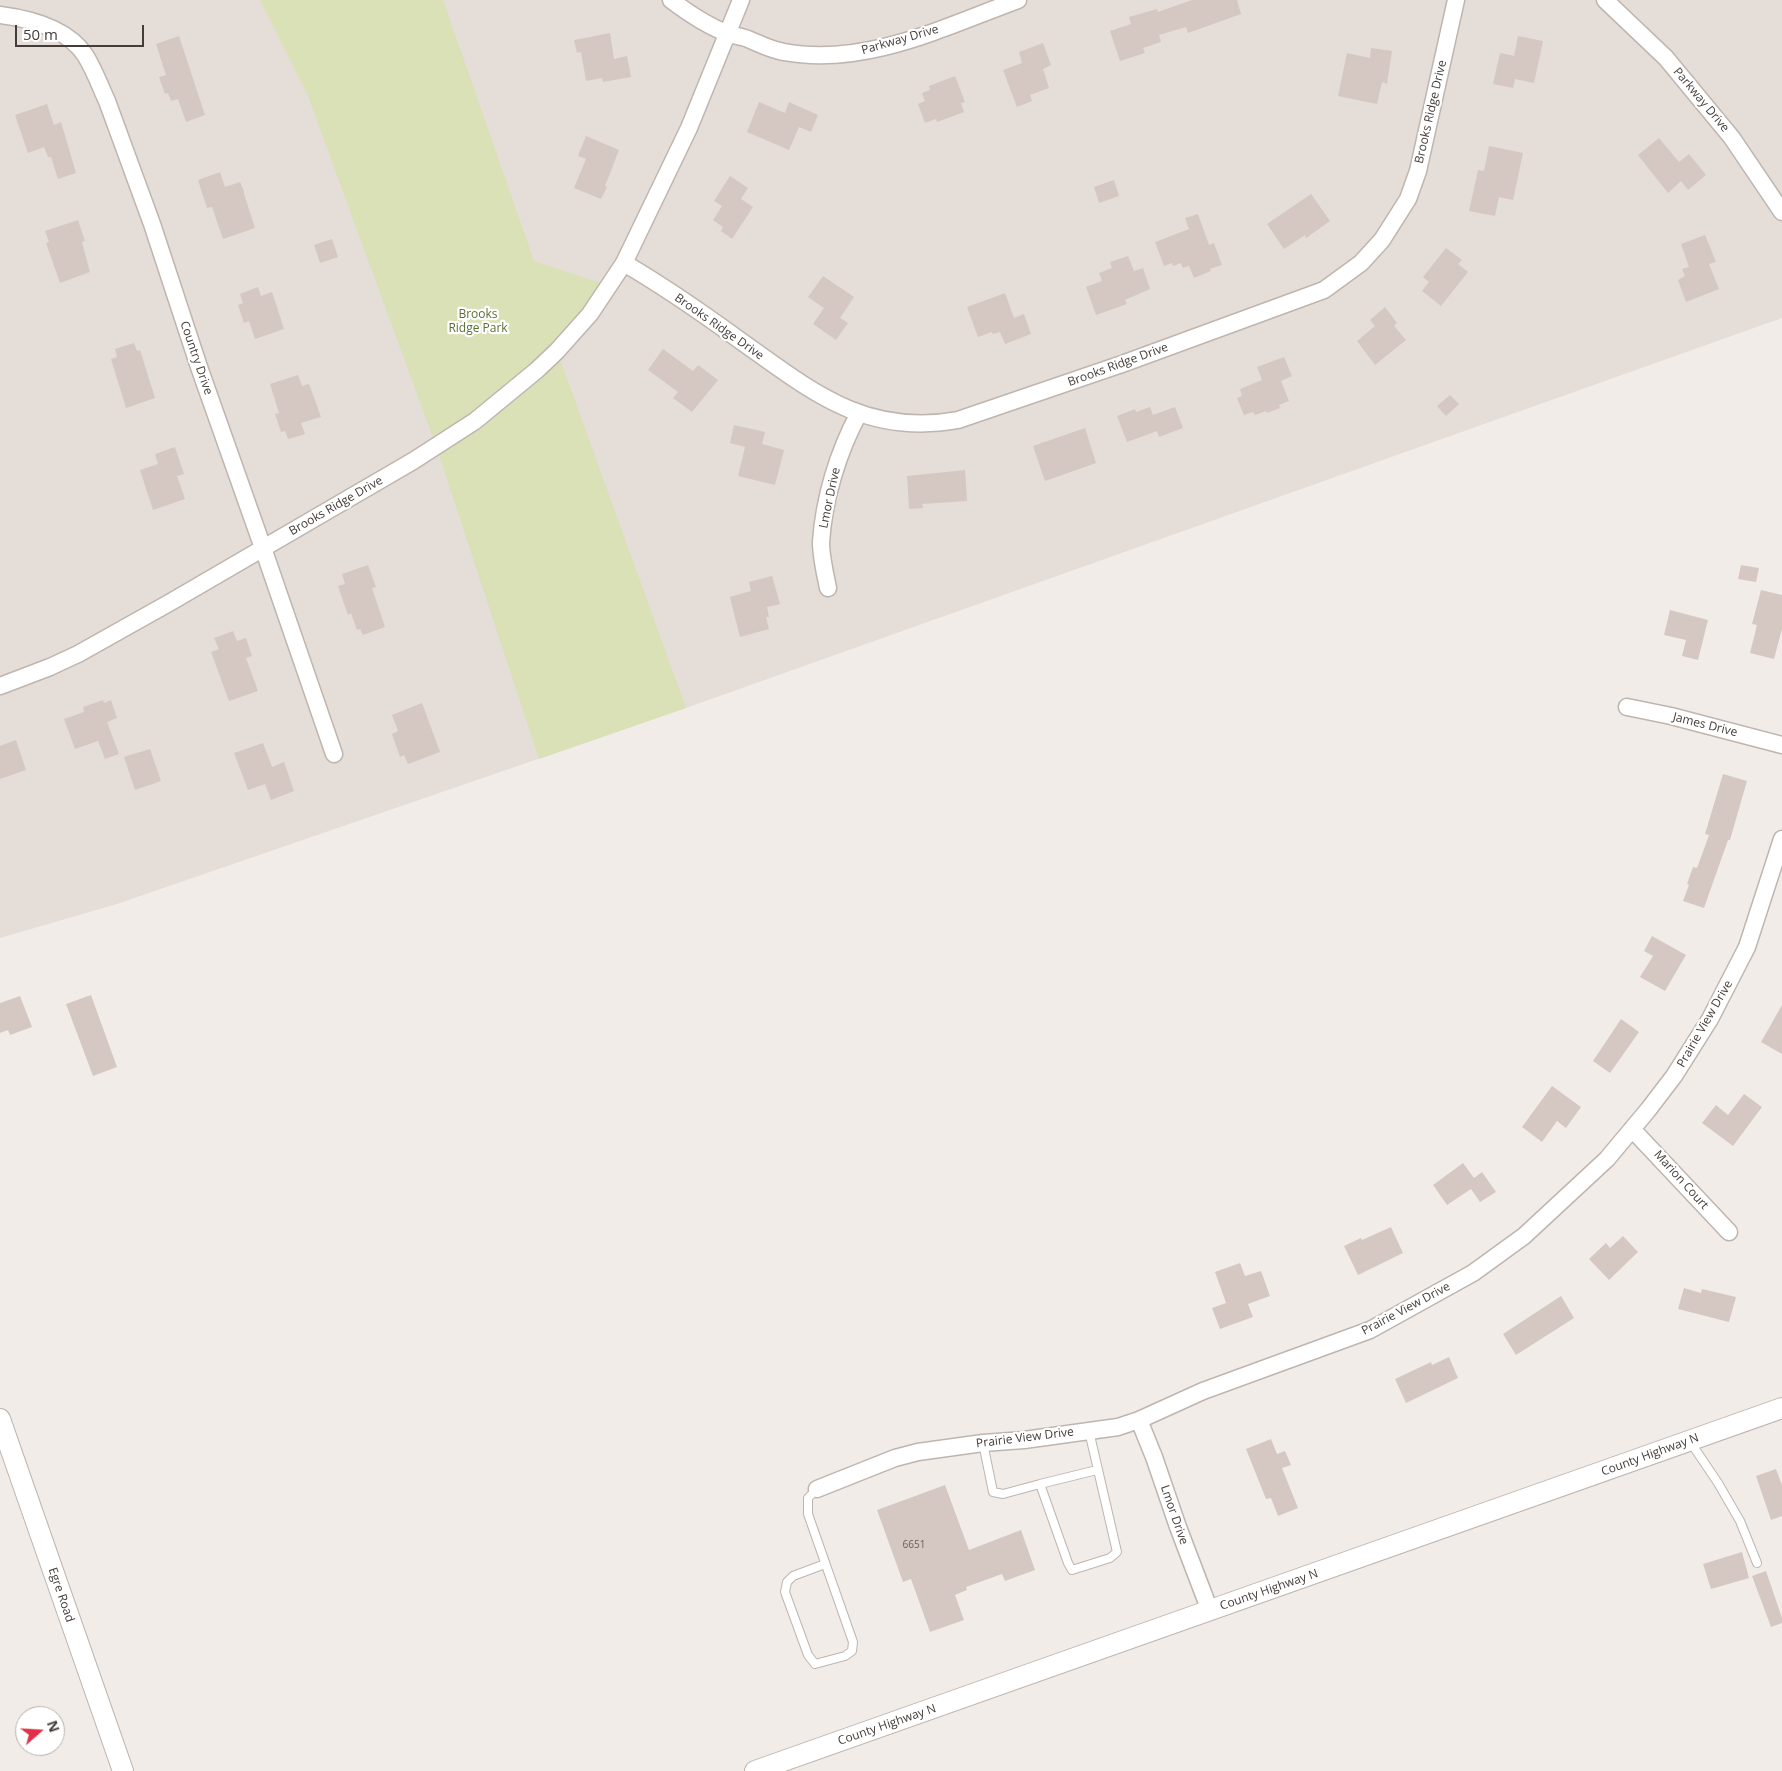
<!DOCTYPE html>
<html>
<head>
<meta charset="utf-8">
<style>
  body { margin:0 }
  #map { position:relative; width:1782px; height:1771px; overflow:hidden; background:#f2ece8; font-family:"Open Sans",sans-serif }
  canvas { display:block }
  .north { position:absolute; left:15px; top:1706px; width:50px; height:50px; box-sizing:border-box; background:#fff; border:1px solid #b4b1af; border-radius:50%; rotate:71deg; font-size:14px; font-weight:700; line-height:20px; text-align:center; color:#443c38 }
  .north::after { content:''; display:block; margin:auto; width:18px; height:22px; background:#e13047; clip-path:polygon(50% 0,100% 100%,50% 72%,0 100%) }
  .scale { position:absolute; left:15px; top:25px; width:129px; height:22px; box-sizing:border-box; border:2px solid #443c38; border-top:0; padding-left:6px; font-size:15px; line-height:18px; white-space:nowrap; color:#443c38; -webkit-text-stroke:4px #fff; paint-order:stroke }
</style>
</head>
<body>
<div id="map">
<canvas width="1782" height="1771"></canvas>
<div class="north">N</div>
<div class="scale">50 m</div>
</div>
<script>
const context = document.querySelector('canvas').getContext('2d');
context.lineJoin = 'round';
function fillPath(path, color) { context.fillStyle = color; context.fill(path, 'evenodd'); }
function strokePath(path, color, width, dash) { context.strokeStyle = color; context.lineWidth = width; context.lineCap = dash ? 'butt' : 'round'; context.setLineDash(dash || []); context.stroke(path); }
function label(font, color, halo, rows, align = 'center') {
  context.font = font + ' "Open Sans",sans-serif'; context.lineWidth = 4.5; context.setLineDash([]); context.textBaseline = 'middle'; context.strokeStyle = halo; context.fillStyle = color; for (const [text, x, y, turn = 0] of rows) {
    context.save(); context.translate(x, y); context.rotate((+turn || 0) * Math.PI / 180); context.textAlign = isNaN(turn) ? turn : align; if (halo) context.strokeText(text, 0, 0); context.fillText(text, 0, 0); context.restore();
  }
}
const residential = new Path2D(`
  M0 0H1782V318L686 708 117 904 0 938Z`);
const green = new Path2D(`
  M260 0H443L534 261 609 286 557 351 686 708 539 759 436 446 308 96Z`);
const building = new Path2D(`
  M1192 0H1237L1241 14 1188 33 1186 27 1159 35 1161 42 1143 48 1145 53 1120 61 1110 31 1131 24 1129 17 1157 9 1158 12Z
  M610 33 614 59 627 56 631 77 603 82 602 78 586 81 581 52 577 53 574 40Z
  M179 36 205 115 186 122 178 99 171 101 168 93 165 94 159 77 166 75 156 44Z
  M1518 36 1543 41 1534 83 1515 79 1513 88 1493 84 1500 53 1514 56Z
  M1043 43 1051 65 1043 69 1049 88 1030 95 1032 101 1017 107 1003 70 1022 63 1019 52Z
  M1371 48 1392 51 1387 84 1382 82 1377 104 1338 96 1347 53 1370 58Z
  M955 76 965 102 961 103 964 112 937 122 936 119 925 123 918 104 925 101 922 93 930 90 929 86Z
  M759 102 785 113 789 102 818 115 811 132 799 127 789 150 747 132Z
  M47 104 54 125 61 122 76 173 58 179 51 157H48L44 147 28 153 15 115Z
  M586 136 619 150 605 186 607 187 601 199 574 188 586 159 578 156Z
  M1659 138 1679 162 1689 154 1706 175 1688 190 1681 181 1668 193 1638 155Z
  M1489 146 1523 153 1513 200 1499 197 1495 216 1469 211 1478 170 1484 171Z
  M220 172 225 187 240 182 244 191V194L255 228 223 239 212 207 207 208 198 180Z
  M730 176 748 188 741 199 753 207 732 239 721 231 723 227 713 220 722 206 714 201Z
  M1114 180 1119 196 1099 203 1094 187Z
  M1311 194 1330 221 1306 238 1305 235 1284 249 1267 224Z
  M1198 214 1209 245 1214 243 1222 265 1210 269 1211 271 1194 278 1189 266 1183 268 1181 263 1173 266 1172 263 1164 266 1155 242 1189 229 1185 218Z
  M78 220 85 241 82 242 90 272 60 283 46 243 49 242 45 231Z
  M1705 235 1716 262 1709 264 1719 289 1686 302 1678 280 1685 276 1682 269 1689 267 1681 244Z
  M332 239 338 257 320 263 314 245Z
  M1446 248 1462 260 1458 264 1468 272 1441 306 1422 291 1429 282 1423 277Z
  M1128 256 1134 271 1143 268 1150 289 1125 300 1127 304 1096 315 1086 287 1102 281 1099 273 1112 268 1110 262Z
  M823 276 854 297 840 318 848 323 836 340 813 324 824 308 808 297Z
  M258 287 261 296 272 292 284 329 255 339 249 321 244 323 238 305 243 303 240 294Z
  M1005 293 1014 318 1024 314 1031 334 1005 344 1000 332 993 334 992 332 978 337 967 307Z
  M1385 307 1397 323 1394 326 1406 340 1375 365 1357 341 1375 326 1370 320Z
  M134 343 137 351 140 350 155 398 126 408 111 359 117 357 115 349Z
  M663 349 693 371 698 365 718 380 692 412 673 398 678 392 648 370Z
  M1284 357 1292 376 1281 381 1289 401 1279 405 1280 408 1267 413 1266 411 1255 415 1253 412 1244 415 1237 398 1242 396 1240 389 1262 380 1257 367Z
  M298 375 302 386 309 384 321 417 301 423 305 434 288 439 285 431 281 432 275 414 279 413 270 384Z
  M1450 395 1459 404 1446 416 1437 406Z
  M1150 407 1153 415 1175 407 1183 428 1159 437 1157 431 1127 442 1117 416 1135 409 1136 412Z
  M734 425 765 432 762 444 784 450 775 485 738 476 745 447 730 443Z
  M1085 428 1096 463 1045 481 1033 446Z
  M175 447 184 474 177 476 185 499 153 510 140 470 158 464 155 454Z
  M965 470 967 501 922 504 923 508 909 509 907 476Z
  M368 565 376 587 372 588 385 627 363 635 360 629 357 630 351 613 348 615 338 586 345 584 342 574Z
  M1741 565 1759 568 1756 582 1738 579Z
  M772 576 780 604 767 607 769 617H766L769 629 740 637 730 597 751 591 749 582Z
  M1761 590 1782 595V629L1774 659 1750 653 1757 625 1752 624Z
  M1670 610 1708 620 1698 660 1682 656 1686 640 1664 635Z
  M233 631 237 641 246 638 252 656 246 658 258 691 229 701 211 652 219 649 214 638Z
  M103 700 104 703 111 700 117 718 107 722 119 754 105 759 98 741 75 749 64 719 84 712 83 707Z
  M422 703 440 752 408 764 404 755 400 757 392 734 398 731 392 715Z
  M16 740 26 770 0 779V746Z
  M263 743 272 767 284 762 294 791 271 800 265 784 248 790 234 753Z
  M150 749 161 781 135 790 124 757Z
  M1723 774 1747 781 1730 840H1728L1704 908 1683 901 1689 885 1687 884 1693 867 1697 868 1709 835 1705 834Z
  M1652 936 1686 955 1665 991 1640 977 1653 956 1644 951Z
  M91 995 117 1067 93 1076 66 1004Z
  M20 996 32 1027 10 1035 8 1030 0 1033V1003Z
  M1782 1005V1054L1761 1042Z
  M1621 1019 1639 1032 1610 1073 1593 1061Z
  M1552 1086 1581 1107 1566 1128 1557 1121 1542 1142 1522 1127Z
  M1744 1094 1762 1107 1733 1146 1702 1123 1716 1105 1728 1115Z
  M1463 1163 1474 1178 1482 1172 1496 1192 1480 1202 1471 1189 1447 1205 1433 1185Z
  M1391 1227 1403 1253 1358 1275 1344 1246 1361 1238 1362 1240Z
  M1623 1236 1638 1252 1609 1280 1589 1259 1606 1243 1610 1248Z
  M1240 1263 1245 1276 1261 1271 1270 1296 1248 1304 1253 1317 1220 1329 1212 1308 1226 1303 1215 1272Z
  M1684 1288 1701 1293 1702 1289 1736 1297 1729 1322 1678 1309Z
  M1561 1296 1574 1318 1516 1355 1503 1334Z
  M1449 1357 1458 1378 1406 1403 1395 1379 1431 1362 1432 1365Z
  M1271 1439 1277 1454 1285 1451 1291 1465 1282 1468 1298 1508 1278 1516 1271 1498 1266 1499 1246 1449Z
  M1776 1469 1782 1485V1516L1771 1520 1756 1476Z
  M945 1485 969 1550 1021 1530 1035 1570 1005 1581 1002 1574 966 1587 967 1590 955 1595 964 1620 930 1632 911 1579 903 1582 877 1510Z
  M1742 1552 1749 1578 1711 1589 1703 1564Z
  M1766 1571 1782 1618V1623L1771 1627 1752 1576Z`);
const service = new Path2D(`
  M983 1443 993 1492 1003 1494 1040 1484 1068 1563 1072 1570 1110 1558 1117 1552 1089 1431
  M1691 1443 1718 1483 1740 1521 1757 1563
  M1040 1484 1097 1470
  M817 1489 808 1498V1514L853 1642 852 1651 845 1656 815 1664 808 1655 785 1592 787 1582 793 1576 825 1564`);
const minor = new Path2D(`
  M671 0C688 13 706 25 726 33 733 36 741 36 748 39 760 44 771 50 784 52 865 67 944 27 1018 0
  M1605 0 1666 58 1732 138 1782 212
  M0 15C31 19 67 28 85 55 94 69 100 86 107 101L152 224 199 367 263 548 334 754
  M624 263C663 286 701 312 738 339 810 390 864 437 958 420L1122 364 1324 290 1361 263 1382 240 1408 199 1418 171 1456 0
  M828 588C825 573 821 557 821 542 824 498 838 452 859 413
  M0 686 50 667 78 654 169 603 413 461 475 421 537 370 557 351 590 314 624 263 689 128 741 0
  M1627 707 1671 716 1782 745
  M1632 1129 1729 1232
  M1139 1420 1154 1457 1178 1527 1210 1611
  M817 1489 895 1458 918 1452 983 1443 1024 1440 1118 1427 1139 1420 1203 1391 1370 1330 1473 1273 1524 1236 1607 1159 1648 1110 1674 1076 1710 1019 1747 947 1782 839`);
const tertiary = new Path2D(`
  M0 1419 123 1771
  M755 1771 1782 1408`);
const numberNames = [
  ["6651",914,1545]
];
const streetNames = [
  ["Parkway Drive",900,40,-16],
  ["Parkway Drive",1701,100,50],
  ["Brooks Ridge Drive",1431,112,-77],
  ["Brooks Ridge Drive",719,327,35],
  ["Country Drive",196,358,71],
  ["Brooks Ridge Drive",1118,365,-20],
  ["Lmor Drive",830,498,-78],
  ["Brooks Ridge Drive",336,506,-30],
  ["James Drive",1705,725,14],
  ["Prairie View Drive",1705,1024,-60],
  ["Marion Court",1681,1180,48],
  ["Prairie View Drive",1406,1309,-28],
  ["Prairie View Drive",1025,1438,-7],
  ["County Highway N",1650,1455,-20],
  ["Lmor Drive",1174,1515,71],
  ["County Highway N",1269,1590,-19],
  ["Egre Road",61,1595,71],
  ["County Highway N",887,1725,-19]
];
const parkNames = [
  ["Brooks",478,315],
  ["Ridge Park",478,329]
];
fillPath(residential, '#e5ddd7');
fillPath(green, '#dae1b6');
fillPath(building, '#d5c8c2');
strokePath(service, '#bfb5af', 10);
strokePath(minor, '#bfb5af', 19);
strokePath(tertiary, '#bfb5af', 22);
strokePath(service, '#fff', 8);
strokePath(minor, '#fff', 16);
strokePath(tertiary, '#fff', 20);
label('10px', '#685f5a', null, numberNames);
label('12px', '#443c38', '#fff', streetNames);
label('12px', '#5a6f32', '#fff', parkNames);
</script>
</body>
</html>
